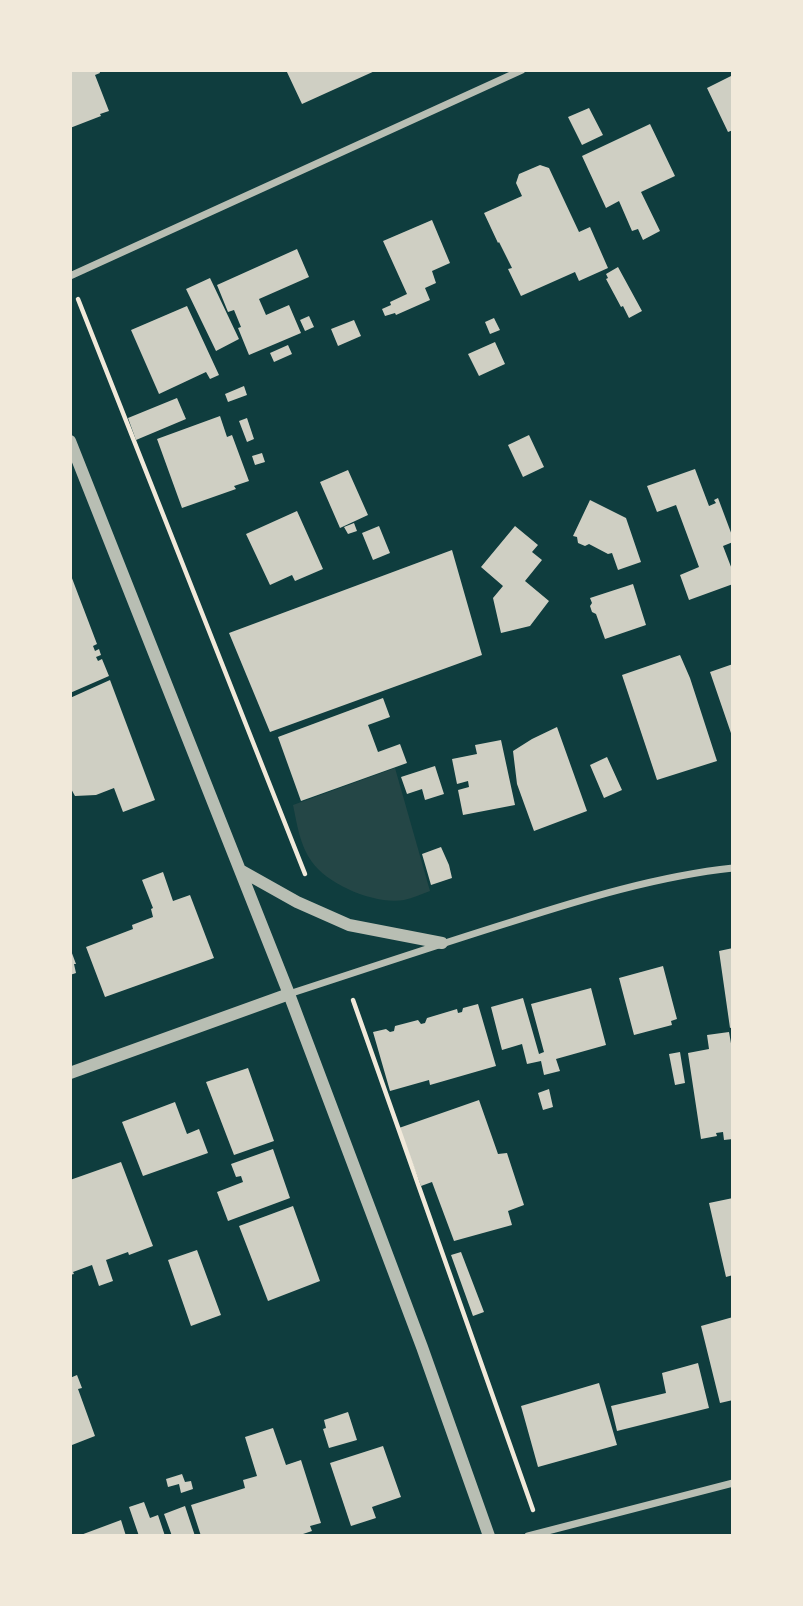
<!DOCTYPE html>
<html>
<head>
<meta charset="utf-8">
<style>
  body { margin:0 }
  #map { position:relative; width:803px; height:1606px; overflow:hidden; background:#0f3d3e; font-family:"Sofia Sans Condensed",sans-serif }
  canvas { display:block }
  .frame { position:absolute; inset:0; border:72px solid #f1e9da; pointer-events:none }
</style>
</head>
<body>
<div id="map">
<canvas width="803" height="1606"></canvas>
<div class="frame"></div>
</div>
<script>
const context = document.querySelector('canvas').getContext('2d');
context.lineJoin = 'round';
function fillPath(path, color) { context.fillStyle = color; context.fill(path, 'evenodd'); }
function strokePath(path, color, width, dash) { context.strokeStyle = color; context.lineWidth = width; context.lineCap = dash ? 'butt' : 'round'; context.setLineDash(dash || []); context.stroke(path); }
const green = new Path2D(`
  M395 768 430 891C421 894 413 898 404 900 376 905 328 885 312 862 300 846 297 824 293 805Z`);
const building = new Path2D(`
  M70 70H99L100 73 95 75 109 111 100 114 101 116 70 128Z
  M286 70H377L302 104Z
  M733 75V130L728 132 707 88Z
  M589 108 603 135 582 145 568 117Z
  M650 124 675 176 641 192 660 231 643 240 638 229 632 231 619 201 606 208 582 156Z
  M540 165 549 168 579 232 590 227 608 268 579 281 575 272 521 296 508 269 512 268 499 242 498 243 484 213 522 196 516 183 519 174Z
  M432 220 450 263 432 271 436 283 425 288 430 300 396 315 395 313 385 316 382 309 391 305 390 302 407 294 383 241Z
  M297 249 309 277 259 299 266 315 289 305 301 333 249 355 238 328 241 327 234 310 228 312 217 285Z
  M618 267 642 311 629 318 623 306 621 307 606 279 608 278 606 274Z
  M210 278 239 339 216 351 186 289Z
  M187 306 219 375 210 379 206 372 159 394 131 330Z
  M309 316 314 327 305 331 300 320Z
  M494 318 500 330 490 334 485 322Z
  M354 320 361 336 338 346 331 329Z
  M495 342 505 364 479 376 468 354Z
  M288 345 292 354 274 362 270 353Z
  M244 386 247 395 228 402 225 394Z
  M177 398 186 419 136 440 128 418Z
  M220 416 227 437 232 435 249 481 234 486 236 489 182 508 157 439Z
  M247 418 254 439 247 442 239 421Z
  M529 435 544 467 523 477 508 445Z
  M262 453 265 462 255 465 252 456Z
  M695 469 709 506 716 503 714 500 718 498 733 538V542L723 546 733 572V584L689 600 680 575 699 567 676 505 657 512 647 486Z
  M348 470 368 515 340 528 320 482Z
  M590 500 626 518 641 562 618 570 612 553 608 554 589 544 585 546 578 543 577 537 573 536Z
  M297 511 323 569 295 581 292 575 270 585 246 534Z
  M354 523 357 531 348 534 344 527Z
  M379 526 390 553 373 560 362 533Z
  M515 526 538 545 532 552 542 560 525 581 549 601 530 626 501 633 493 598 503 586 481 567Z
  M452 550 482 655 270 732 229 633Z
  M70 573 97 644 93 646 95 651 99 649 101 655 96 657 98 661 102 659 109 676 70 693Z
  M633 584 646 625 605 639 596 614 592 612 590 606 592 603 590 598Z
  M680 655 690 678 717 761 657 780 622 675Z
  M733 664V739L710 672Z
  M110 680 155 800 123 812 114 788 96 795 75 796 70 787V698Z
  M383 698 390 717 368 725 378 752 400 744 407 763 301 801 278 737Z
  M557 727 587 811 534 831 517 784 513 751 532 739Z
  M501 740 515 805 463 815 458 790 469 787 468 781 457 784 452 759 477 754 475 745Z
  M607 757 622 790 604 798 590 765Z
  M435 766 444 794 425 800 422 789 407 794 401 777Z
  M441 847 449 865 452 878 431 885 422 854Z
  M163 872 173 901 190 895 214 958 105 997 86 947 133 929 132 925 153 917 151 909 153 908 142 880Z
  M70 948 76 964H74L76 973 70 975Z
  M733 948V1027L730 1028 719 951Z
  M663 966 677 1019 671 1021 672 1025 634 1035 619 978Z
  M591 988 606 1045 556 1059 560 1071 544 1075 541 1061 527 1064 522 1044 502 1050 491 1007 523 998 539 1054 544 1052 531 1004Z
  M478 1004 496 1066 430 1085 429 1080 390 1091 373 1032 386 1029 390 1032 394 1031 395 1026 418 1020 421 1024 425 1023 427 1018 457 1009 458 1013 462 1012 463 1008Z
  M729 1032 733 1055V1070L731 1071 733 1086V1139L724 1140 723 1132 716 1133 717 1136 701 1139 688 1053 709 1049 707 1035Z
  M680 1052 685 1083 675 1085 669 1054Z
  M248 1068 274 1141 234 1155 206 1082Z
  M549 1089 553 1107 543 1110 538 1093Z
  M479 1100 498 1154 507 1153 524 1205 508 1211 512 1225 454 1241 432 1182 421 1186 399 1128Z
  M175 1102 187 1134 199 1129 208 1153 143 1176 122 1122Z
  M273 1149 290 1198 228 1221 217 1192 243 1182 241 1176 236 1177 231 1164Z
  M121 1162 153 1246 129 1255 128 1252 106 1260 113 1281 99 1286 92 1265 73 1272 74 1274 70 1275V1180Z
  M733 1198V1275L726 1277 709 1203Z
  M293 1206 320 1281 268 1301 239 1226Z
  M197 1250 221 1315 191 1326 168 1260Z
  M461 1252 484 1312 473 1316 451 1255Z
  M733 1317V1400L720 1403 701 1326Z
  M698 1363 709 1408 617 1431 611 1406 666 1393 662 1373Z
  M77 1375 82 1388 78 1389 95 1436 72 1445 70 1438V1378Z
  M599 1383 617 1445 538 1467 521 1406Z
  M348 1412 357 1440 329 1448 323 1429 326 1428 324 1420Z
  M273 1428 286 1465 301 1460 321 1523 310 1526 312 1531 297 1536H201L191 1505 245 1488 243 1480 257 1476 245 1437Z
  M383 1446 401 1497 372 1507 376 1518 351 1526 330 1463Z
  M182 1474 185 1482 191 1481 193 1489 181 1493 179 1484 168 1487 166 1479Z
  M144 1502 150 1518 158 1515 165 1536H139L129 1507Z
  M185 1506 195 1536H172L164 1514Z
  M121 1520 126 1536H78Z`);
const path = new Path2D(`
  M78 299 305 874
  M353 1000 533 1510`);
const minor = new Path2D(`
  M70 276 522 70
  M289 994C363 970 437 945 511 922 583 899 658 876 733 868
  M528 1536 733 1483`);
const tertiary = new Path2D(`
  M70 441 289 994 422 1347 489 1536
  M240 870 297 902 349 925 442 943
  M70 1073 289 994`);
fillPath(green, '#244646');
fillPath(building, '#cfcfc3');
strokePath(path, '#f1e9da', 4.5);
strokePath(minor, '#b8beb3', 7);
strokePath(tertiary, '#b8beb3', 12);
</script>
</body>
</html>
